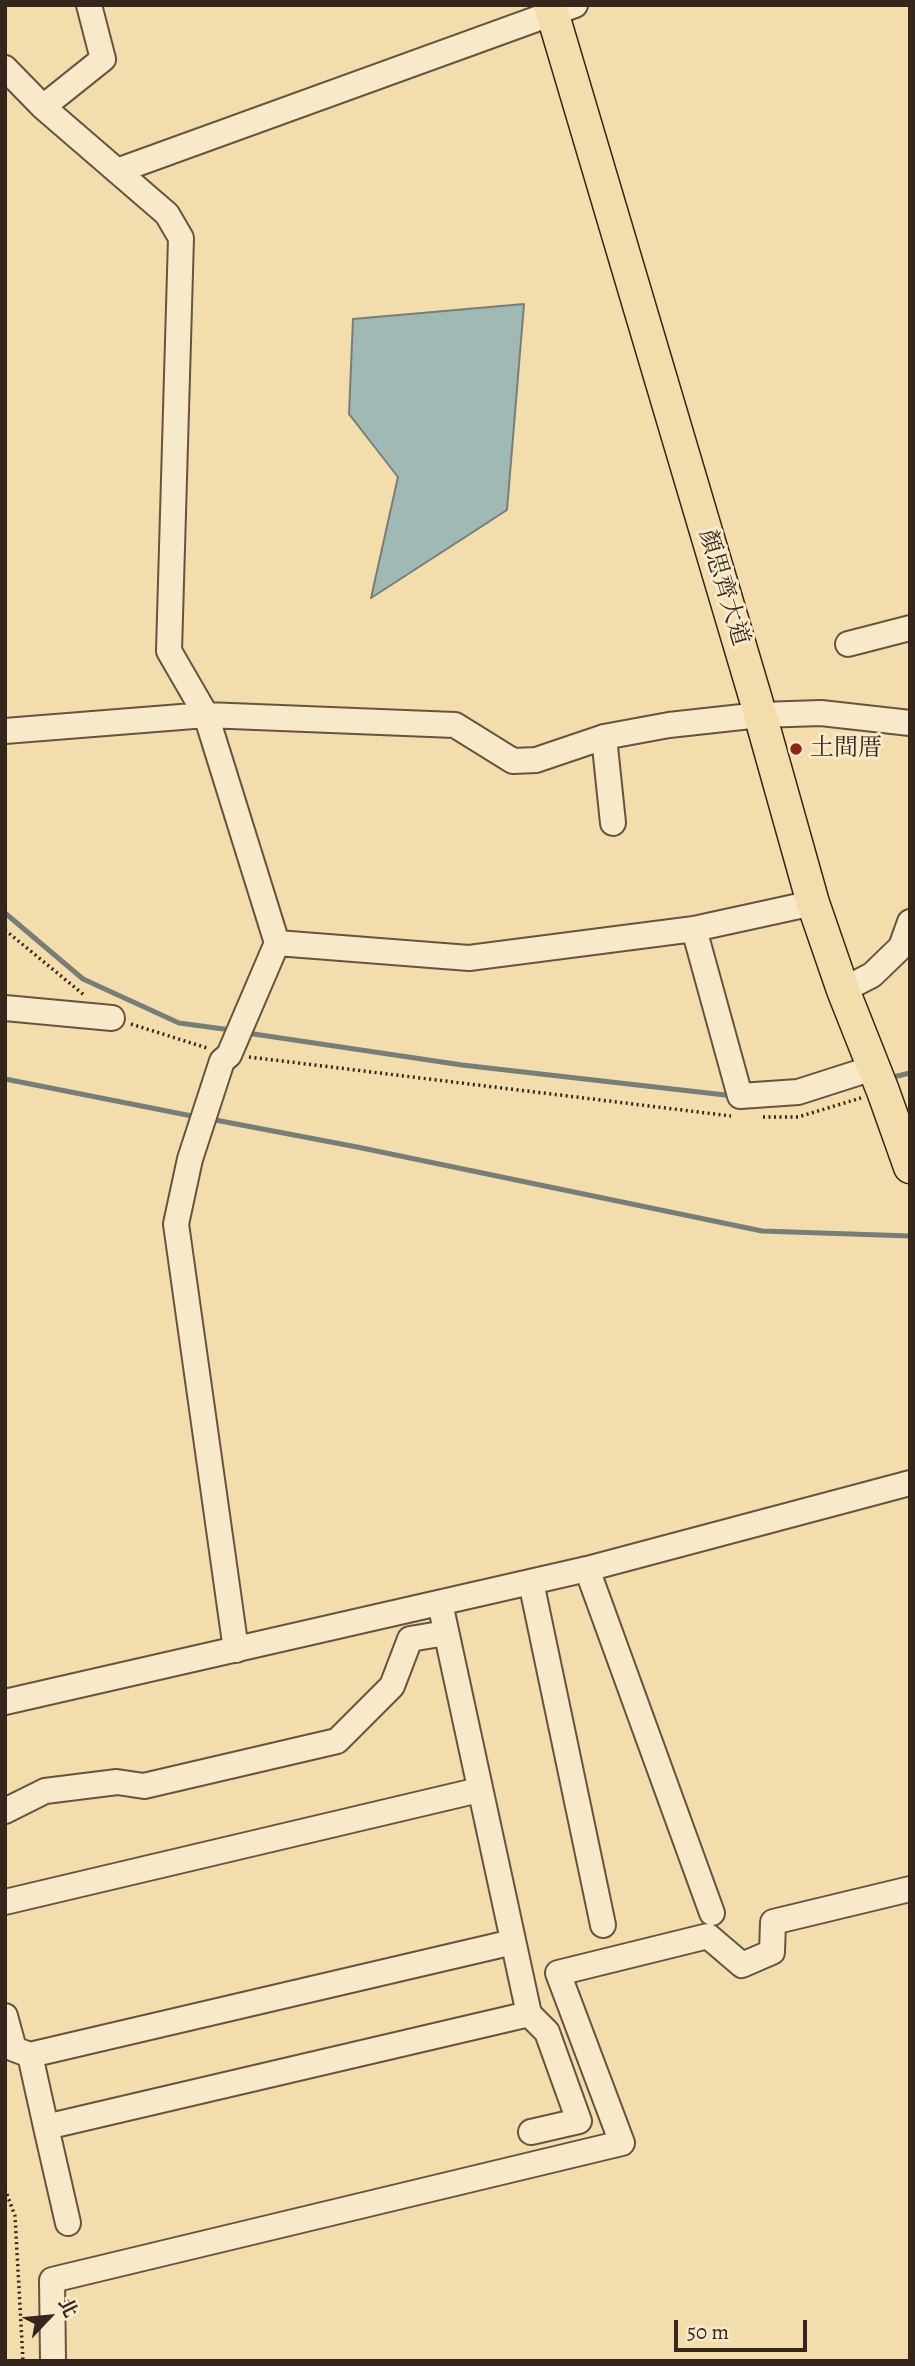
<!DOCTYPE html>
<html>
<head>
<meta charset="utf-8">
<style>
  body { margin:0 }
  #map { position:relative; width:915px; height:2366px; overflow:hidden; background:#f3ddad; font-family:Alegreya,"Noto Serif TC",serif }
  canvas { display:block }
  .frame { position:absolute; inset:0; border:7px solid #35261b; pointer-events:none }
  .north { position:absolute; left:14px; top:2282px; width:70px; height:70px; -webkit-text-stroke:5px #f7e9ca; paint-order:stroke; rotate:64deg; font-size:19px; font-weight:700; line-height:28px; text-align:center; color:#35261b }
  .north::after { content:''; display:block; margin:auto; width:24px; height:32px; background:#35261b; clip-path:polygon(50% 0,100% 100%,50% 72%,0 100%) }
  .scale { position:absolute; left:674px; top:2320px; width:133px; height:32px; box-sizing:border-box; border:4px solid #35261b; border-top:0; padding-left:9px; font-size:21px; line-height:24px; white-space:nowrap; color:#35261b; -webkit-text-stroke:5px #f7e9ca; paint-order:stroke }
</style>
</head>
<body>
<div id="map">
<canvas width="915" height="2366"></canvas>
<div class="frame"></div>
<div class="north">北</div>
<div class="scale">50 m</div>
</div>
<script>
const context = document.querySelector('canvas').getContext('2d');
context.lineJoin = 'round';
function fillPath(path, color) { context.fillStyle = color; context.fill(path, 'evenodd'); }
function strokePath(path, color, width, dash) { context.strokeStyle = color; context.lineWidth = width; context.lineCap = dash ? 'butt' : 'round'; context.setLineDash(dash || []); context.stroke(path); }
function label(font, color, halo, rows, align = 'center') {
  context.font = font + ' Alegreya,"Noto Serif TC",serif'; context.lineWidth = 6; context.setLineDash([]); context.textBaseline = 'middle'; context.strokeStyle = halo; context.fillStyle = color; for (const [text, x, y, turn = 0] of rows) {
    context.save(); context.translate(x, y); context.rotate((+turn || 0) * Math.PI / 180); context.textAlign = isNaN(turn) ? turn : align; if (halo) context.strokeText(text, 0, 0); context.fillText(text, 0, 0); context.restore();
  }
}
const water = new Path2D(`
  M524 304 507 510 371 598 398 477 349 414 353 319Z`);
const stream = new Path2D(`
  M5 913 83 979 179 1023 231 1030
  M247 1033 462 1065 734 1096
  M889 1078 910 1073
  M5 1079 197 1117
  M210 1119 357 1147 762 1231 910 1236`);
const path = new Path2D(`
  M5 930 84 995
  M131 1024 207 1048
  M249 1057 731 1116
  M763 1117H798L861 1098
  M5 2189 15 2216 23 2361`);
const minor = new Path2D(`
  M5 68 43 107 167 214 181 238 169 651 206 715 277 943 229 1055 222 1061 190 1159 176 1224 236 1650
  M43 107 103 59 89 5
  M117 171 575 5
  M848 644 910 628
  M5 731 206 715 455 725 513 761 536 760 604 737 669 725 760 715 821 713 910 723
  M604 737 613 823
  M694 929 740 1096 798 1092 873 1068
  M277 943 469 958 694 929 813 903
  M843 990 872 975 901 947 910 922
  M5 1008 112 1018
  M587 1569 712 1913
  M531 1582 603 1925
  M440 1603 529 2014 46 2127 30 2055 513 1942
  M5 1702 587 1569 910 1483
  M5 1811 45 1791 117 1782 144 1786 337 1741 392 1686 410 1639 446 1633
  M5 1902 479 1790
  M529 2014 547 2032 579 2121 531 2132
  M5 2016 14 2049 30 2055
  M46 2127 68 2223
  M53 2361 52 2280 622 2143 558 1973 708 1936 742 1965 772 1952 773 1922 910 1889`);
const major = new Path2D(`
  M550 5 756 700 813 903 843 990 883 1091 910 1167`);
const markers = [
  [796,749,7,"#8f2418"]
];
const streetNames = [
  ["顏思齊大道",723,588,73]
];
const poiNames = [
  ["土間厝",810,749]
];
fillPath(water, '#a1b9b5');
strokePath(water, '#767e77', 2);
strokePath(stream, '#767e77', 5);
strokePath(minor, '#645440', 28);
strokePath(major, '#35261b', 35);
strokePath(path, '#35261b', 3.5, [2, 3.5]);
strokePath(minor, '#f7e9ca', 24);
strokePath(major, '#f3ddad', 32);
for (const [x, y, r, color] of markers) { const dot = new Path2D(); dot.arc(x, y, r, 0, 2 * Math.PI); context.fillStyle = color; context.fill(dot); strokePath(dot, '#f7e9ca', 2.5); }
label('24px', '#35261b', '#f7e9ca', streetNames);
label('24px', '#35261b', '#f7e9ca', poiNames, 'left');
</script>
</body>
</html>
